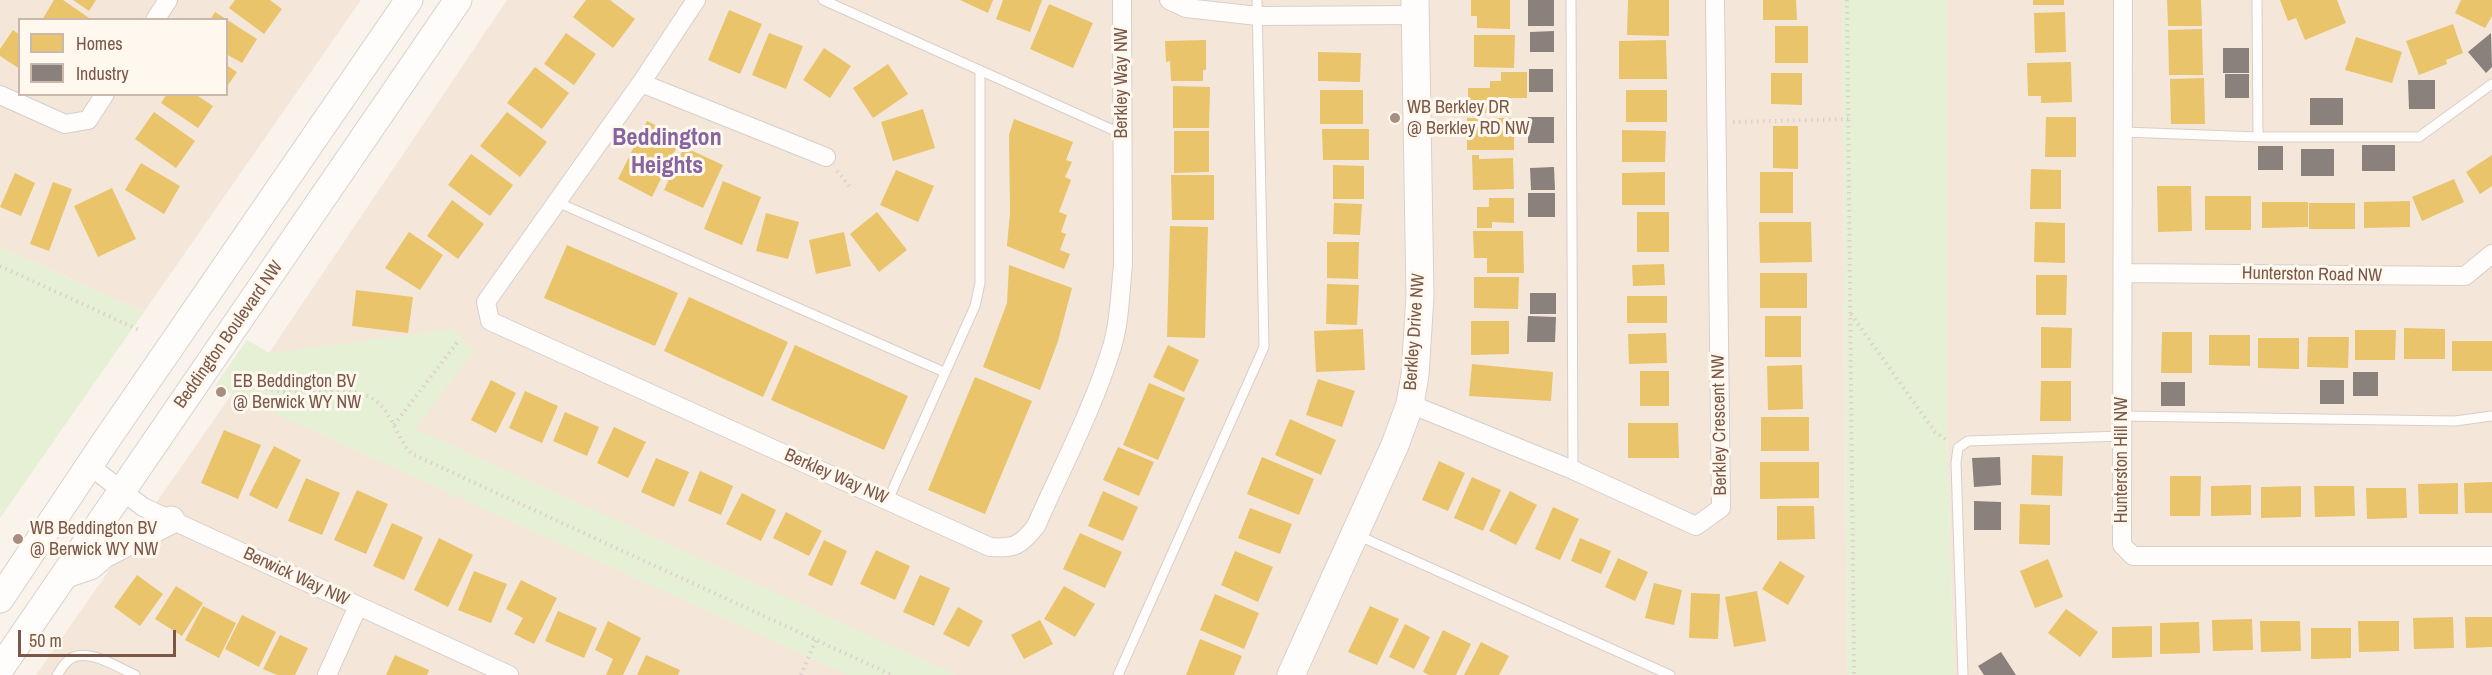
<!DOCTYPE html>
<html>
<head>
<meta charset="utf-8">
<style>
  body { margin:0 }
  #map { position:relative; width:2492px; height:675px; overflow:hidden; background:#f9f3ec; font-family:"Archivo Narrow",sans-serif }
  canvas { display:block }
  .legend { position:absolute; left:18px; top:18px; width:210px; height:78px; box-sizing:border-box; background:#fff8ef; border:2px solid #cab8ac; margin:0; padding:8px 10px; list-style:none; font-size:18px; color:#7b5748 }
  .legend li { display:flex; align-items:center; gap:12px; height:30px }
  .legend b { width:30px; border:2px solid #cab8ac }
  .scale { position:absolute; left:18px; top:630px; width:158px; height:27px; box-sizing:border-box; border:3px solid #7b5748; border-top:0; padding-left:8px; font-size:18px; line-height:21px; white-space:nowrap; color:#7b5748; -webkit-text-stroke:4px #fff8ef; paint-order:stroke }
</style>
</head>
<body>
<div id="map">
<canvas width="2492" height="675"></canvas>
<ul class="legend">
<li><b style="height:16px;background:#e9c46a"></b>Homes</li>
<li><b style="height:16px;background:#8a817c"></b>Industry</li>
</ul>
<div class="scale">50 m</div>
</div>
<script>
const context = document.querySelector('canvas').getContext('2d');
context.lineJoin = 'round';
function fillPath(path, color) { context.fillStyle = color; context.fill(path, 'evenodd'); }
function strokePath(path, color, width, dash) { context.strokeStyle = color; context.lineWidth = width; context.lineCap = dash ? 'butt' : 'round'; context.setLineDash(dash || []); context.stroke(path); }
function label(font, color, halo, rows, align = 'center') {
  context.font = font + ' "Archivo Narrow",sans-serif'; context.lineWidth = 6; context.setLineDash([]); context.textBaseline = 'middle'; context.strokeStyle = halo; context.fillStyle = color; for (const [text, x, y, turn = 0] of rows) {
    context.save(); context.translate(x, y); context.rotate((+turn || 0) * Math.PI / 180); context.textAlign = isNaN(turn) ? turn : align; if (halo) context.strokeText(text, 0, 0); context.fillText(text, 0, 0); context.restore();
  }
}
const residential = new Path2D(`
  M0 0H361L144 312 0 247ZM20 20H226V94H20Z
  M507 0H1842L1847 675H36L232 394 215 386 247 340 269 353Z
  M1947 0H2492V675H1954L1947 432Z`);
const green = new Path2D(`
  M1842 0H1947V432L1954 675H1847Z
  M0 247 144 312 0 518Z
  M455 329 466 344 475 350 415 429 956 675H848L215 386 247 340 268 353Z`);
const homes = new Path2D(`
  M54 0H63L92 20H42Z
  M73 0H96L89 11Z
  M235 0H270L282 9 264 34 229 8Z
  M586 0H610L635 19 613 48 573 17Z
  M960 0H993L988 13Z
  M1003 0H1042L1030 32 996 19Z
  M1471 0H1510V29L1477 28V16H1471Z
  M1628 0H1669V36L1627 35Z
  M1763 0H1796L1797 20H1763Z
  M2033 0H2064V5H2033Z
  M2167 0H2201L2202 26H2168Z
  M2280 0H2337L2346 23 2305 40 2296 18 2288 21Z
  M2461 0H2492V16L2485 28 2455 13Z
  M1049 4 1093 23 1073 68 1030 49Z
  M729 10 762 24 740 74 708 60Z
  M215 12 257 39 242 63 226 54V20H210Z
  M2065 12 2066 52 2035 53 2034 13Z
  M2453 24 2463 53 2446 60 2447 64 2419 75 2406 41Z
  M1775 26H1808V63H1775Z
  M2202 29 2203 75H2169L2168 30Z
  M13 30 20 35V69L0 56V49Z
  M566 33 596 54 574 85 544 64Z
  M769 33 803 46 786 89 752 75Z
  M1474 35H1515L1514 68 1474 67Z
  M2356 37 2402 52 2392 83 2345 70Z
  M1206 40V70H1203V81H1171L1170 61 1166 62 1165 41Z
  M1666 40 1667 79H1619V41Z
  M824 48 851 66 830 98 803 80Z
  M1318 52 1361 53 1360 82 1318 81Z
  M2071 62 2072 102 2041 103V96H2028L2027 63Z
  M888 64 908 94 873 118 853 88Z
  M226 65 237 72 226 88Z
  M535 67 569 93 542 129 507 103Z
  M1501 72H1527V98H1507V103H1496V113H1468V88H1490V81H1501Z
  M1771 73H1802V105L1771 104Z
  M2204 78 2205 124H2171L2170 79Z
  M1173 86 1210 87 1209 128H1173Z
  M1320 90H1363V124H1320Z
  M1626 90H1667V122H1626Z
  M167 94H195L213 106 198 128 161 103Z
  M923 109 935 148 893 161 881 122Z
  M154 112 195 141 176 168 135 139Z
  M507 112 547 142 520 177 480 146Z
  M2046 117H2076V157H2045Z
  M1467 118H1514V150H1467Z
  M1014 119 1073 142 1066 160 1072 162 1065 177 1071 180 1059 212 1067 215 1061 232 1066 234 1060 250 1070 254 1064 269 1007 246 1010 213 1009 135Z
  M647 121 681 138 652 197 618 179Z
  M1773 126H1798V169L1773 168Z
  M1322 129H1369V160H1323Z
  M1622 130 1666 131 1665 162H1622Z
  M1174 131H1209V172L1174 173Z
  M684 147 723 165 703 208 664 190Z
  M471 154 513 185 490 216 448 185Z
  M1472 155H1479V159L1513 158 1514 189 1473 190Z
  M2492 155V186L2480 194 2466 172Z
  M141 163 180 186 164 214 125 190Z
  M1333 165 1364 166V199H1333Z
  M2031 169 2061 170V209H2030Z
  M896 170 934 186 918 222 880 205Z
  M1665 172V205H1622V173Z
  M1760 172H1793V213H1760Z
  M15 173 35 183 21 216 0 207Z
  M1171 175H1214V220H1172Z
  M2454 179 2464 202 2422 221 2412 197Z
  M723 181 761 197 742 245 704 229Z
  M53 182 72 189 49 251 30 244Z
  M2157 186H2191L2192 231 2158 232Z
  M112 188 136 239 98 257 74 206Z
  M2205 196H2251V230H2205Z
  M1489 198H1514V223L1492 222V228H1477V207H1489Z
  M452 200 484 224 458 259 427 236Z
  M2410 201V227L2364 228V202Z
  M2262 202H2308V227L2262 228Z
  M1334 203 1362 204 1360 235 1333 234Z
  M2309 203H2355V229H2309Z
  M877 212 907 250 879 272 850 234Z
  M1637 212H1669V252H1637Z
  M766 213 799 222 788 259 756 251Z
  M1759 222H1811L1812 262 1760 263Z
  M2035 222 2065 223V263L2034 262Z
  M1170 226 1208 227 1205 338 1167 337Z
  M1473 231H1523L1524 273H1487V258H1474Z
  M409 232 443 255 420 290 385 268Z
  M844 232 851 266 816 274 809 240Z
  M1327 242H1359L1358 279 1327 278Z
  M567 245 678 293 655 346 544 298Z
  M1664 264 1665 285 1633 286 1632 265Z
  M1009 265 1072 288 1058 341 1040 390 983 367 1007 303Z
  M1760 273H1807V308H1760Z
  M2036 275H2067L2066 315H2036Z
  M1474 277H1519L1518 309 1474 308Z
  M1327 284 1359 285 1357 325 1326 324Z
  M356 290 413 297 408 333 352 326Z
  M1627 296H1667V323H1627Z
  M689 297 788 342 763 397 664 351Z
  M1765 316H1801V357H1765Z
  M1471 321H1509V354L1471 355Z
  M2041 327 2072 328 2071 368H2041Z
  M2404 328 2445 329V359H2404Z
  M1363 329 1365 370 1316 372 1314 331Z
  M2355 330H2396L2395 360H2355Z
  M2162 332H2192V373H2161Z
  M1666 333 1667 363 1629 364 1628 334Z
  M2209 335H2250V366L2209 365Z
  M2308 337H2349L2348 368 2307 367Z
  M2258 338H2299V369L2258 368Z
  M2452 341H2492V371H2452Z
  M795 345 908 396 884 450 771 400Z
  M1168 345 1199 360 1184 392 1153 377Z
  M1472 364 1553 372 1551 401 1469 396Z
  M1802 365 1803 409 1768 410 1767 366Z
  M1640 371H1669V406H1640Z
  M975 377 1032 401 985 514 928 490Z
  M1318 379 1355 391 1342 427 1306 415Z
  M491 380 516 393 496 433 471 420Z
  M2041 381H2071V421H2040Z
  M1149 383 1185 398 1158 460 1123 445Z
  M525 391 558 406 542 443 509 428Z
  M565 412 599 427 587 456 553 441Z
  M1761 417H1809V451H1761Z
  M1290 419 1336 440 1321 475 1275 455Z
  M1628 423H1678L1679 458H1628Z
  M614 427 646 442 628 478 597 463Z
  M224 430 261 445 238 499 201 483Z
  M274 446 301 460 277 509 249 495Z
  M1118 447 1154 462 1139 496 1103 480Z
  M2032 455 2063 456 2062 496 2031 495Z
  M1262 457 1314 479 1299 515 1247 494Z
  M656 458 689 472 674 507 641 492Z
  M1439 461 1465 473 1448 511 1422 500Z
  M1760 462H1819V498L1760 499Z
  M700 471 733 486 721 515 688 501Z
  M2170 476H2201L2200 516H2170Z
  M1472 477 1501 490 1483 531 1454 518Z
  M306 478 340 493 322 535 288 521Z
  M2492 482V513H2465L2464 483Z
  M2458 483V514H2419L2418 484Z
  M2251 485V515L2211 516V486Z
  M2301 486V517L2261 518V487Z
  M2314 486H2354L2355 516 2315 517Z
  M2366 488H2406L2407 518 2367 519Z
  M357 490 388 504 366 554 334 540Z
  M1103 491 1138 507 1123 541 1088 526Z
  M1510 491 1537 505 1516 545 1489 531Z
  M742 493 776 510 761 541 726 524Z
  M2020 504 2050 505V545L2019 544Z
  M1777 506H1814L1815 539 1777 540Z
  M1553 507 1579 519 1560 560 1535 549Z
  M1250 508 1292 524 1280 554 1238 538Z
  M786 512 822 531 809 556 773 538Z
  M392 523 423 537 404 580 373 566Z
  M1080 533 1122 552 1105 588 1063 569Z
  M439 538 473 555 448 607 414 590Z
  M1580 538 1611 551 1601 574 1571 561Z
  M824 540 847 551 832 586 808 575Z
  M876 550 910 566 895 600 860 584Z
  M1235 551 1273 567 1258 602 1221 585Z
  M1618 558 1648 572 1635 601 1605 587Z
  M2048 559 2063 597 2035 608 2020 571Z
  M1780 561 1805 576 1788 605 1762 589Z
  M474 571 507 584 491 623 458 610Z
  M137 575 163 594 140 626 114 607Z
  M920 575 950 588 934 626 903 612Z
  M521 580 557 598 534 644 514 634 523 618 506 609Z
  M1654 583 1682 590 1674 625 1645 618Z
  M176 586 203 603 182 636 155 619Z
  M1064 586 1095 604 1075 637 1044 619Z
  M1757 591 1766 641 1734 647 1725 597Z
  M1691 593 1720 594 1718 639 1689 638Z
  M1215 594 1259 613 1244 649 1200 630Z
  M203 606 236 623 219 658 185 640Z
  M1370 606 1399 619 1377 665 1348 652Z
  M958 607 983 621 969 647 943 634Z
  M2066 609 2098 632 2080 657 2048 633Z
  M558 611 597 628 584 658 545 641Z
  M242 615 276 632 259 667 225 649Z
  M2453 617 2454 648 2414 649 2413 618Z
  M2465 617H2492V647L2466 648Z
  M2252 619 2253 650 2213 651 2212 620Z
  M1040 620 1053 644 1024 659 1011 635Z
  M608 621 641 638 623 675H606L613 659 595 650Z
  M2260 621H2300L2301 651 2261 652Z
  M2358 621H2399V651L2359 652Z
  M2199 622 2200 653 2160 654V623Z
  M1405 624 1430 637 1414 669 1389 657Z
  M2152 626V657L2112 658V627Z
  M2311 628H2351V658L2311 659Z
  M1443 630 1471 644 1456 675H1429L1423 672Z
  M280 635 308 648 295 675H277L263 669Z
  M1200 639 1242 656 1234 675H1186Z
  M1481 642 1509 656 1499 675H1464Z
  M395 655 429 670 427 675H386Z
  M646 655 680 670 678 675H637Z`);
const industry = new Path2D(`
  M1528 0H1554V26H1528Z
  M1554 31V52H1530V32Z
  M2491 33 2492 67 2486 73 2468 52Z
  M2223 48H2249V73H2223Z
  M1529 69H1553V92H1529Z
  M2225 74H2249V98H2225Z
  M2408 80H2435V109H2409Z
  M2310 98H2343V125H2310Z
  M1528 117H1554V143H1528Z
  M2362 145H2395V171H2362Z
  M2258 146H2283V170H2258Z
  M2301 149H2334V176H2301Z
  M1554 167 1555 190H1531L1530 168Z
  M1528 193H1555V217H1528Z
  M1530 293H1556V314H1530Z
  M1528 316 1556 317 1555 342H1527Z
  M2353 372H2378V396H2353Z
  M2320 380H2344V404H2320Z
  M2161 382H2185V406H2161Z
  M2000 457 2001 485 1974 487 1972 458Z
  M1974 501 2001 502V530H1974Z
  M2001 652 2016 675H1984L1978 666Z`);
const path = new Path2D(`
  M1847 0 1854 675
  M1733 122 1849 119
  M837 171 850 187
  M0 266 139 330
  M1851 314 1935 432 1948 441
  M237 379C253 383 270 391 286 392 314 394 352 383 376 401 393 414 397 439 412 454L892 675
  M394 425 459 340
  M801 675 816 640`);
const lane = new Path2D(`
  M823 0 1122 134
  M1571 0 1573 470
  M2257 0 2258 137
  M2124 132 2258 137H2419L2492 84
  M557 202 944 372
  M2122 416 2455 421 2492 416
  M888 500 975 306 980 283V71
  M1357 535 1670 675
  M57 675C62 668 67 658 77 656 95 652 119 668 135 675
  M1118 675 1264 347 1257 0
  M1963 675 1956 463 1958 448 1968 441 2123 436`);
const street = new Path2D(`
  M696 0 641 83 486 302 490 321 990 547C1015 549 1021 545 1036 526 1062 467 1093 409 1112 347 1120 321 1120 292 1123 265L1122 0
  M1169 0 1186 8 1258 16 1415 15
  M2123 0 2122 545 2133 556H2492
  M155 20 168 0
  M641 83 826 157
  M0 95 65 124 88 120 105 94
  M2124 273 2465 276 2492 254
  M1410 404 1573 470 1696 526 1721 508 1715 0
  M90 466 143 507 509 675
  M327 675 358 606`);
const secondary = new Path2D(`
  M66 574 90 566 104 554 171 520
  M0 599 105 442 409 0
  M0 669 458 0
  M1291 675 1395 445 1410 404 1415 375 1420 296 1415 0`);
const markers = [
  [1395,118,6,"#a78e81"],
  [221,392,6,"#a78e81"],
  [18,539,6,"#a78e81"]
];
const streetNames = [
  ["Berkley Way NW",1122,83,-90],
  ["Hunterston Road NW",2312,275,1],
  ["Berkley Drive NW",1415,332,-86],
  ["Beddington Boulevard NW",229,335,-55],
  ["Berkley Crescent NW",1720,425,-91],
  ["Hunterston Hill NW",2122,460,-90],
  ["Berkley Way NW",836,477,24],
  ["Berwick Way NW",296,577,25]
];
const poiNames = [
  ["WB Berkley DR",1407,108],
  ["@ Berkley RD NW",1407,129],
  ["EB Beddington BV",233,382],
  ["@ Berwick WY NW",233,403],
  ["WB Beddington BV",30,529],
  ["@ Berwick WY NW",30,550]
];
const districtNames = [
  ["Beddington",667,139],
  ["Heights",667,167]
];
fillPath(residential, '#f4e7da');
fillPath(green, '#e6f0d5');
fillPath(homes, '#e9c46a');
fillPath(industry, '#8a817c');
strokePath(lane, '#d8cec8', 11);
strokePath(street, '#d8cec8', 20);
strokePath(secondary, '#dad0ca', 29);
strokePath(path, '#dcd1cd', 4, [1.5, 4.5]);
strokePath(lane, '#fefdfc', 9);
strokePath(street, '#fefdfc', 18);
strokePath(secondary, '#fefdfc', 27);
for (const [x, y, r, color] of markers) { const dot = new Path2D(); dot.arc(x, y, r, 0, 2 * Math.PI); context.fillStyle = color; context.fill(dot); strokePath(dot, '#fff8ef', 2); }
label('18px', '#7b5748', '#fff8ef', streetNames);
label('18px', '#7b5748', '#fff8ef', poiNames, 'left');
label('bold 24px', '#87639f', '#fff8ef', districtNames);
</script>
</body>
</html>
